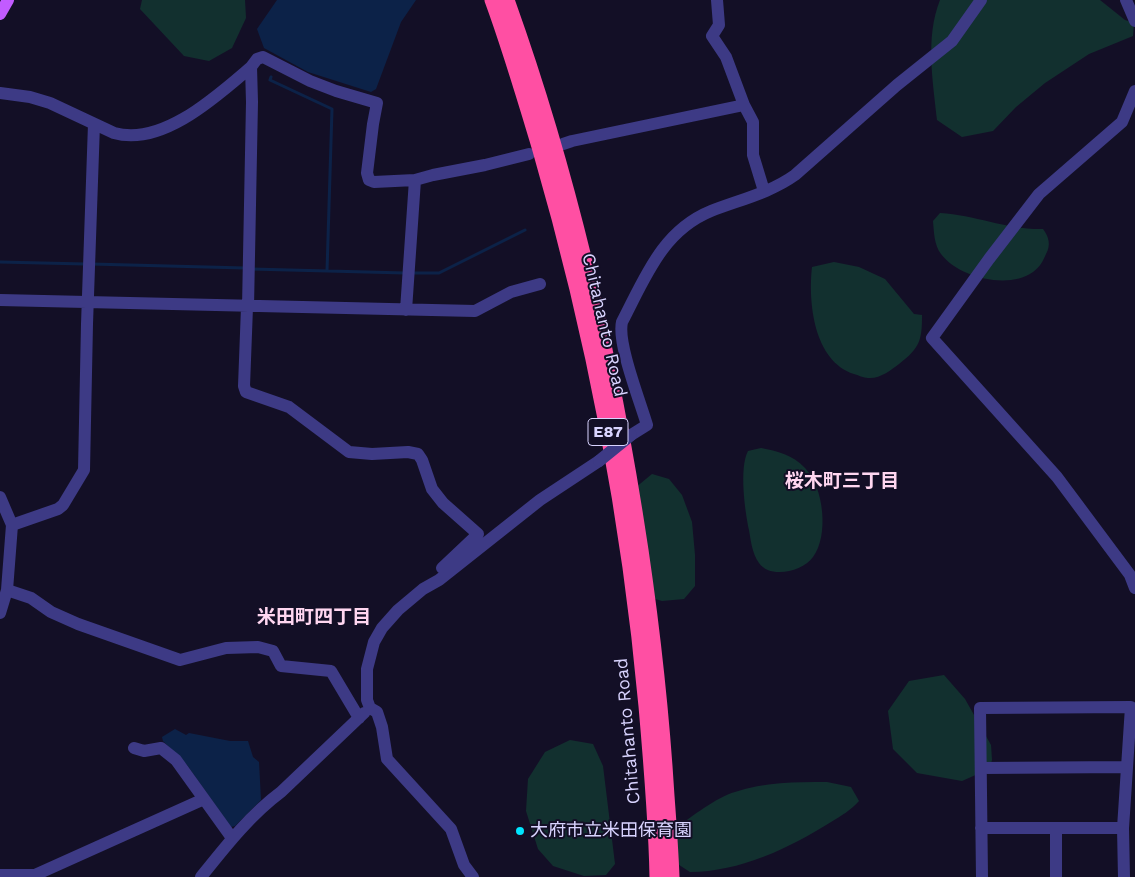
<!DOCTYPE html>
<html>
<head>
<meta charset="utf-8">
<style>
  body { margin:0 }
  canvas { display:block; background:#130f26 }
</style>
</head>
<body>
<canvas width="1135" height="877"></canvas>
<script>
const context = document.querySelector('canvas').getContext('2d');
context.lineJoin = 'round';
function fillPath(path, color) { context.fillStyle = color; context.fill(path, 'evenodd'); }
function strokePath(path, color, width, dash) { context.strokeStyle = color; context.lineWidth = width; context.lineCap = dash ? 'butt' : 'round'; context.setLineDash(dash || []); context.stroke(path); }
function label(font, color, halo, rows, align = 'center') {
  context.font = font + ' "Work Sans","Noto Sans JP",sans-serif'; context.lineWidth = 4; context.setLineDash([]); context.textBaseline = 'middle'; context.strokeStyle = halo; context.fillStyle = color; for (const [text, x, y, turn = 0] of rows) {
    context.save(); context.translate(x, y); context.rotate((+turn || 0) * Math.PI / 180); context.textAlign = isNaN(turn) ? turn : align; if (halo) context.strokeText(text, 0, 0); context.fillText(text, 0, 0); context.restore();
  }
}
const green = new Path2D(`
  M142 0H245L246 18 232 48 209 61 184 56 140 9Z
  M940 0H1100L1125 20 1134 23 1133 36 1089 54 1045 83 1016 107 993 131 962 137 937 120C933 81 925 38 940 0Z
  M940 213C975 215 1008 230 1043 229 1049 237 1051 245 1046 254 1043 261 1040 267 1033 272 1008 290 958 277 941 254 934 245 934 232 933 221Z
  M834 262 859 267 885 279 914 314 922 315C922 340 920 348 899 364 891 370 880 379 868 378 864 378 858 375 854 374 814 361 808 303 812 267Z
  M761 448C777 451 793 455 805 468 824 487 829 536 813 557 802 572 770 579 759 563 752 553 751 541 749 530 745 511 739 468 748 451Z
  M652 474 669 479 682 495 692 522 695 555V586L684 599 662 601 629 591 635 488Z
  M944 675 965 699 991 745 992 760 989 769 962 781 917 773 893 749 888 711 909 681Z
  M570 740 593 744 603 766 615 864 606 875 584 876 553 866 538 849 526 811 528 779 545 752Z
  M827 782 851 787 859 801C851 810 841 816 831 822 790 848 739 872 690 872L673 861 676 828C691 817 717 797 735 792 764 782 796 782 827 782Z`);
const water = new Path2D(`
  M277 0H416L401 22 376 89 371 92 308 72 264 48 257 29Z
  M175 729 186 735 189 733 230 741H248L253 757 259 762 261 800 235 826 231 827 187 765 163 741 162 737Z`);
const stream = new Path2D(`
  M271 77 270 80 332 109 327 271
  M0 262 85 264
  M91 264 245 268
  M251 269 405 273
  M411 273H439L525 230`);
const minor = new Path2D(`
  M717 0 719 25 712 36 726 57 744 105 753 122V155L764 191
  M1126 0 1135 21
  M1135 91 1122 122 1039 194 989 259 932 338 1057 477 1130 575 1135 588
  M0 93 30 97 50 103 114 133C162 147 217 96 251 67L257 59 263 57 310 81 336 91 377 103 373 124 367 173 369 180 374 182 415 180 433 175 485 165 529 154
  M563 144 572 141 744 105
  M0 300 475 311 511 292 540 284
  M247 307 244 386 246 392 289 407 349 452 372 454 408 452 418 454 422 460 432 489 443 503 478 534 442 568
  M248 307 252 102 251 67
  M406 310 415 180
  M631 435 647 425C640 401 617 343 622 322 645 278 662 231 711 211 739 200 770 193 795 175L897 85 952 41 981 0
  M0 497 12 525 7 590 0 613
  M12 525 58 509 63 505 84 470 87 324 94 124
  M7 590 31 598 51 612 78 624 180 660 226 648 258 647 273 651 281 666 331 671 359 718
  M134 748 144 751 161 748 176 760 204 799
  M981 768 1127 767
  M981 828H1123
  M0 875H35L204 799 232 838
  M201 877C225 847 250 815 281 792L364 713
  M473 877 464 865 451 829 387 759 382 727 377 712 370 708 367 700V669L374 642 382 628 398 610 423 589 439 580 540 500 599 461
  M982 877 980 708 1131 707 1123 828 1124 877
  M1056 877V828`);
const major = new Path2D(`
  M0 14 8 0`);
const highway = new Path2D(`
  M492 0C510 49 525 100 540 150 593 332 629 518 646 706 651 763 656 820 657 877
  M507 0C571 178 613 363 641 550 653 632 662 714 667 796 669 823 671 850 672 877`);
const minorBridge = new Path2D(`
  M599 461 631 435`);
const markers = [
  [520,831,5,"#00e5ff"]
];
const shields = [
  [608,432,40]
];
const shieldNames = [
  ["E87",608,432]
];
const streetNames = [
  ["Chitahanto Road",604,325,77],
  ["Chitahanto Road",628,731,-95]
];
const poiNames = [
  ["大府市立米田保育園",530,831]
];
const neighbourhoodNames = [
  ["桜木町三丁目",842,481],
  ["米田町四丁目",314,617]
];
fillPath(green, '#12302f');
fillPath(water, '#0c2248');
strokePath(stream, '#0c2248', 3);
strokePath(minor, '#3d3a85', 12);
strokePath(major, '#c25bff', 12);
strokePath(highway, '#ff4fa3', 15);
strokePath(minorBridge, '#3d3a85', 12);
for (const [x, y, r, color] of markers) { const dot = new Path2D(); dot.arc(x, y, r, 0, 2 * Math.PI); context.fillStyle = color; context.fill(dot); strokePath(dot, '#130f26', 2); }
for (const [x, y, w] of shields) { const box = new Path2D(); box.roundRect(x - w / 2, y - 13.5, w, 27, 4); context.fillStyle = '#130f26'; context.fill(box); strokePath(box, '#d9d4ff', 1); }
label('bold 16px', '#d9d4ff', null, shieldNames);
label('18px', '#d9d4ff', '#130f26', streetNames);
label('18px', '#d9d4ff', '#130f26', poiNames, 'left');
label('bold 19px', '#ffd6f0', '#130f26', neighbourhoodNames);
</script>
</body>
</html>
